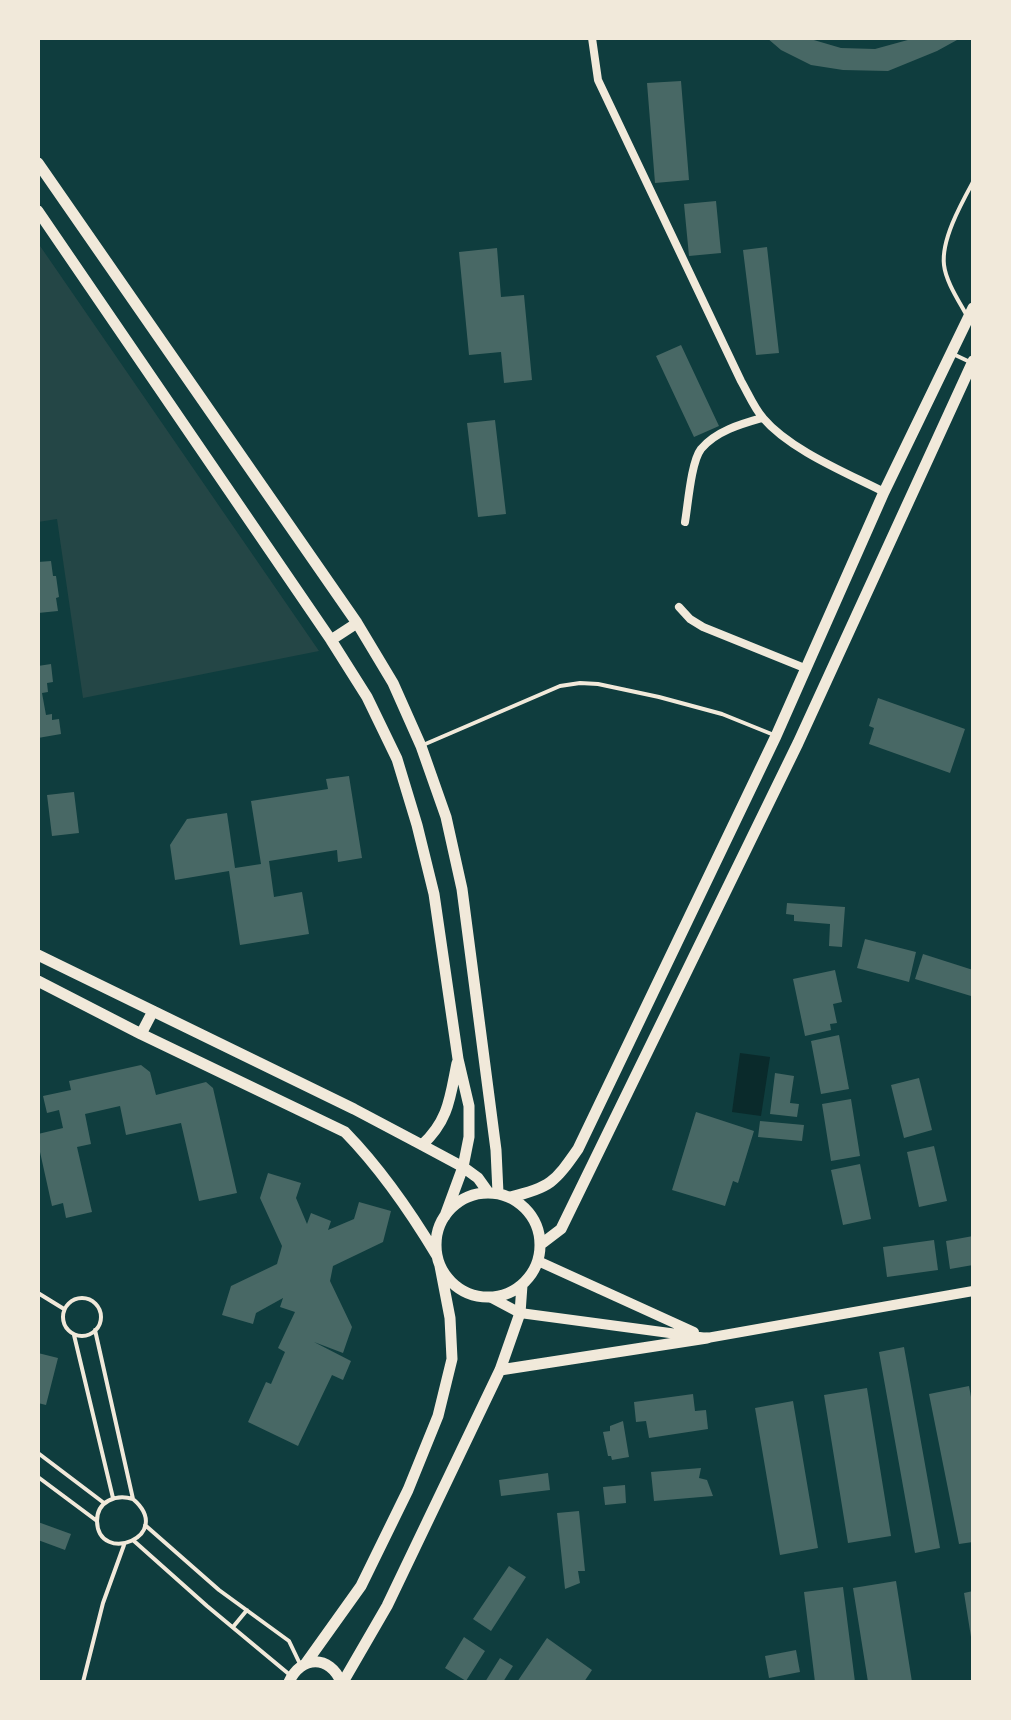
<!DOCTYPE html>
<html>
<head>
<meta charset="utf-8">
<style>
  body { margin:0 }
  #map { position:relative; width:1011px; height:1720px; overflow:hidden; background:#0f3d3e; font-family:"IBM Plex Sans",sans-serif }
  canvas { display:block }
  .frame { position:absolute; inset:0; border:40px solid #f1e9da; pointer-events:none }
</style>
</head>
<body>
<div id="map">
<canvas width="1011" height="1720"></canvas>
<div class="frame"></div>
</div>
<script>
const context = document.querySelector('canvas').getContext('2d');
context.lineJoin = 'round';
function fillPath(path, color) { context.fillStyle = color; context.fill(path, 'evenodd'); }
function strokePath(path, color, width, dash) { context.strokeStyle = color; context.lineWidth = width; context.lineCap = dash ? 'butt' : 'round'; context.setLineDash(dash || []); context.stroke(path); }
const green = new Path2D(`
  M38 243 319 651 83 698 57 519 38 522Z`);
const water = new Path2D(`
  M740 1053 770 1057 761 1116 732 1112Z`);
const building = new Path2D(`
  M767 38H807L841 48 875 49 915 38H955L957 40 937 51 888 71 843 70 811 65 781 50Z
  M681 81 689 180 655 183 647 83Z
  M716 201 721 253 689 256 684 204Z
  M767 247 779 353 756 355 743 250Z
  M497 248 501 297 524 295 532 380 504 383 501 352 469 355 459 252Z
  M681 345 719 426 694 437 656 356Z
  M495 420 506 514 478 517 467 423Z
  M51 561 53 576H56L59 597 56 598 58 611 38 613V562Z
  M51 664 53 682 47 683 48 692 42 693 46 715 52 714V720L59 719 61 734 38 738V666Z
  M878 698 965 729 950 773 869 744 874 728 869 726Z
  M349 776 362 858 338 862 337 850 269 861 274 897 302 892 309 934 240 945 229 871 175 880 170 845 187 819 227 813 235 868 261 864 251 801 328 789 326 779Z
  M74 792 79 833 52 836 47 795Z
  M787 903 845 907 842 947 829 946 830 924 794 921V915L786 914Z
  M865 939 916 952 909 982 857 968Z
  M923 954 973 970V990L971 996 915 979Z
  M835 970 842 1002 833 1004 837 1023 830 1024 831 1030 805 1036 793 979Z
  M839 1035 849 1089 821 1094 811 1041Z
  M141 1065 150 1072 156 1095 206 1082 213 1088 237 1193 199 1201 181 1123 126 1135 120 1106 85 1114 91 1144 77 1147 92 1212 66 1218 63 1203 52 1206 38 1143V1134L63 1128 59 1110 47 1113 43 1096 71 1090 69 1081Z
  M775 1073 794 1076 790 1103 799 1104 797 1117 770 1114Z
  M919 1078 932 1130 904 1138 891 1085Z
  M851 1099 860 1156 831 1161 822 1104Z
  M696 1112 754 1131 738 1183 733 1181 725 1206 672 1190Z
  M760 1121 804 1125 802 1141 758 1137Z
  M934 1146 947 1201 919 1207 907 1152Z
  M860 1164 871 1219 843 1225 831 1170Z
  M268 1173 301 1183 296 1198 307 1224 311 1213 331 1221 328 1230 354 1219 359 1202 391 1211 383 1242 333 1266 330 1281 352 1327 343 1353 314 1342 351 1361 343 1380 332 1375 298 1446 248 1422 266 1382 271 1384 285 1352 278 1348 295 1312 280 1307 283 1298 256 1313 253 1324 222 1315 231 1286 277 1264 282 1246 260 1198Z
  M973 1236V1265L950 1269 946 1241Z
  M934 1240 938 1270 887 1277 883 1247Z
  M904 1347 940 1548 915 1553 879 1352Z
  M38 1353 58 1358 46 1405 38 1403Z
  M969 1386 973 1408V1542L959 1544 929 1394Z
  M867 1388 891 1536 848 1543 824 1395Z
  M693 1394 695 1411 706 1410 708 1429 649 1438 646 1421 636 1422 634 1402Z
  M793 1401 818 1548 780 1555 755 1408Z
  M623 1421 629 1457 612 1460 611 1456H608L603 1432 610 1431V1426Z
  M701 1468 699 1478 707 1480 713 1496 654 1501 651 1472Z
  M548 1473 550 1490 501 1496 499 1480Z
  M625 1485 626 1503 605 1505 603 1487Z
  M579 1511 585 1571H578L580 1583 565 1589 557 1513Z
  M38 1522 71 1534 65 1550 38 1540Z
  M509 1566 526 1577 491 1631 473 1619Z
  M896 1581 912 1682H868L853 1588Z
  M843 1587 855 1682H815L804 1592Z
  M973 1591V1637H971L964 1593Z
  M464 1637 485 1651 466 1681 445 1668Z
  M547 1638 592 1670 584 1682H517Z
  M796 1650 800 1672 769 1678 765 1656Z
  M500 1658 513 1666 503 1682H485Z`);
const service = new Path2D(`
  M967 316C959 301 946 282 944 265 941 240 961 204 973 182
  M953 354 970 362
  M423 745 560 686 580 683 598 684 659 697 722 714 774 735
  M38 1293 64 1309
  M63 1317a19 19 0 1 1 38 0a19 19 0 1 1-38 0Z
  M95 1330 133 1499C176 1536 98 1566 97 1521 97 1501 116 1494 133 1499
  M74 1335 113 1498
  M38 1453 104 1503
  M38 1477 97 1521
  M145 1525 219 1590 289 1641 300 1664
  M134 1541 207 1606 290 1675
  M233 1627 247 1610
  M83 1682 103 1603 124 1545`);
const minor = new Path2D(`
  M592 38 598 80 741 381C748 393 754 408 763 418 790 450 847 473 884 492
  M685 522C688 505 691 462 701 449 716 431 741 424 762 418
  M679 607 690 619 703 627 807 669`);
const tertiary = new Path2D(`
  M538 1261 694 1332
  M490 1297 520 1313 707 1338 973 1291`);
const secondary = new Path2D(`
  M38 163 357 623 393 683 421 746 446 817 462 889 496 1150 498 1193
  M38 211 331 640 367 697 397 759 417 825 434 894 458 1059 469 1106V1137L463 1167 445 1216
  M331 640 357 623
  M38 955 354 1109 422 1145 463 1167 478 1178 488 1192
  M38 981 141 1034 345 1132C382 1170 410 1211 437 1256
  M141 1034 153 1011
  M422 1145C449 1120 450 1097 457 1063
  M436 1245a52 52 0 1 1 104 0a52 52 0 1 1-104 0Z
  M510 1197C550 1188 555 1182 578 1149L776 736 884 492 973 308
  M540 1245 561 1229 798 743 973 361
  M500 1370 707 1338
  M306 1663 361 1586 408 1490 438 1416 452 1359 450 1318 440 1266
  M289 1682C301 1655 330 1655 341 1682
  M343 1682 387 1606 500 1370 520 1313 522 1285`);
fillPath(green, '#244646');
fillPath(water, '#0a2a2b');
fillPath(building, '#486865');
strokePath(service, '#f1e9da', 4);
strokePath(minor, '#f1e9da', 8);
strokePath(tertiary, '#f1e9da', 10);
strokePath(secondary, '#f1e9da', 11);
</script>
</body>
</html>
